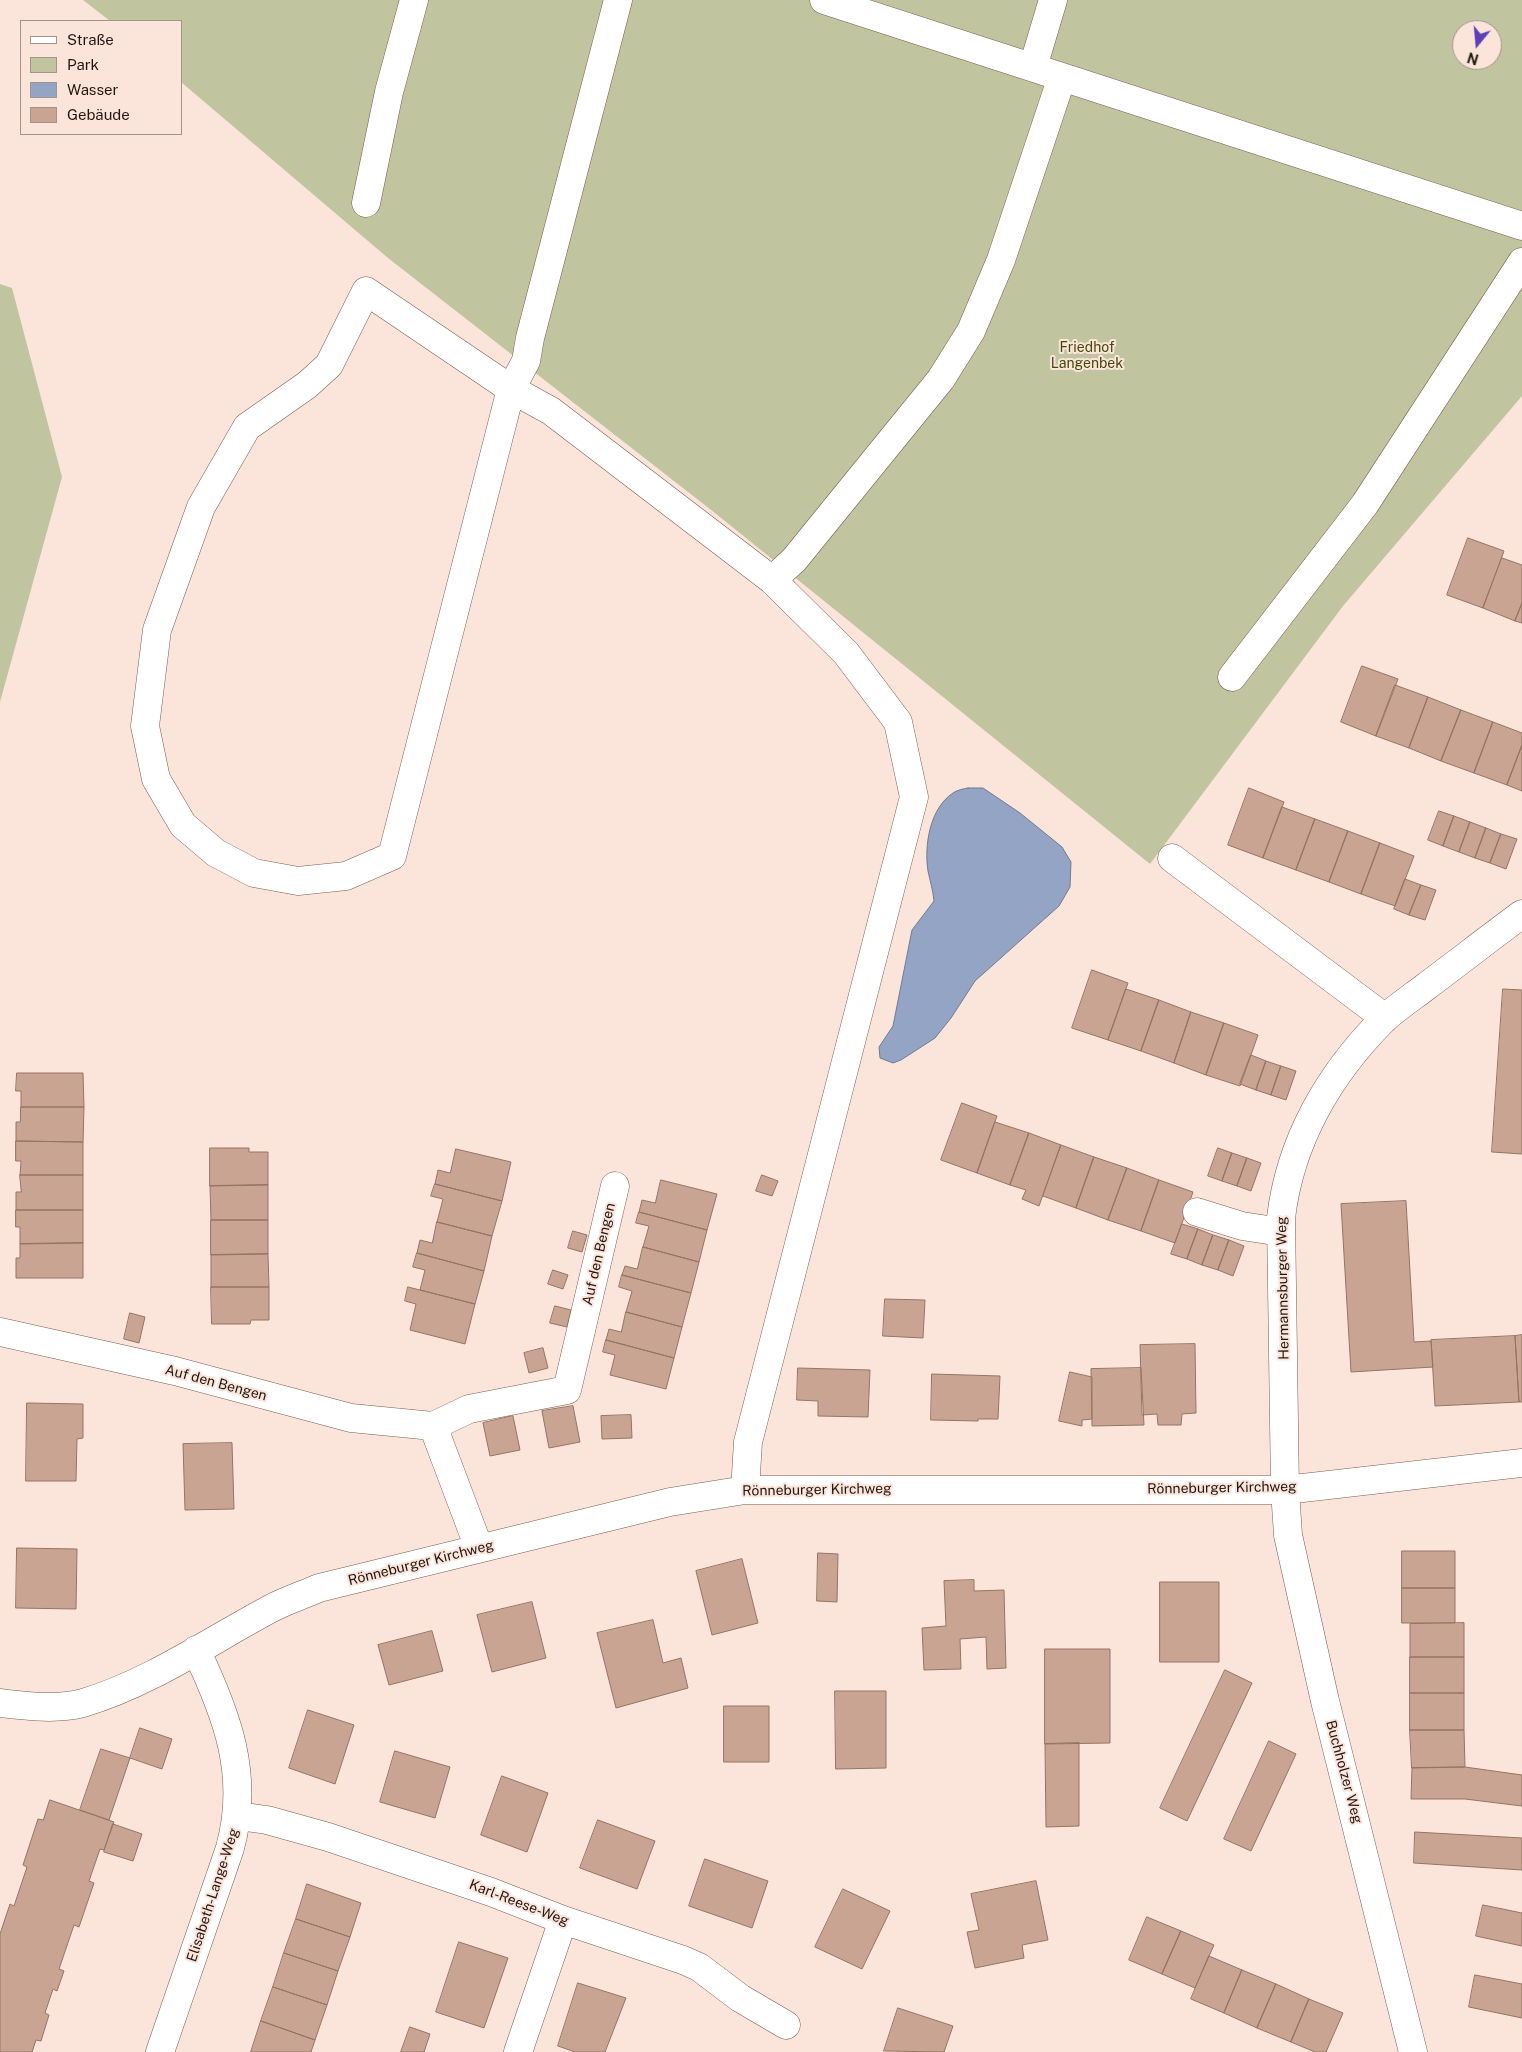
<!DOCTYPE html>
<html>
<head>
<meta charset="utf-8">
<style>
  body { margin:0 }
  #map { position:relative; width:1522px; height:2052px; overflow:hidden; background:#fbe5db; font-family:"Public Sans",sans-serif }
  canvas { display:block }
  .legend { position:absolute; left:20px; top:20px; width:162px; height:115px; box-sizing:border-box; background:#fbe5db; border:1px solid #a5938a; margin:0; padding:6px 9px; list-style:none; font-size:15px; color:#231711 }
  .legend li { display:flex; align-items:center; gap:10px; height:25px }
  .legend b { width:25px; border:1px solid #a5938a }
  .north { position:absolute; left:1452px; top:20px; width:50px; height:50px; box-sizing:border-box; background:#fbe5db; border:1px solid #a5938a; border-radius:50%; rotate:197deg; font-size:14px; font-weight:700; line-height:20px; text-align:center; color:#231711 }
  .north::after { content:''; display:block; margin:auto; width:18px; height:22px; background:#5e40b9; clip-path:polygon(50% 0,100% 100%,50% 72%,0 100%) }
</style>
</head>
<body>
<div id="map">
<canvas width="1522" height="2052"></canvas>
<ul class="legend">
<li><b style="height:6px;background:#fff"></b>Straße</li>
<li><b style="height:14px;background:#c0c59f"></b>Park</li>
<li><b style="height:14px;background:#93a4c5"></b>Wasser</li>
<li><b style="height:14px;background:#caa492"></b>Gebäude</li>
</ul>
<div class="north">N</div>
</div>
<script>
const context = document.querySelector('canvas').getContext('2d');
context.lineJoin = 'round';
function fillPath(path, color) { context.fillStyle = color; context.fill(path, 'evenodd'); }
function strokePath(path, color, width, dash) { context.strokeStyle = color; context.lineWidth = width; context.lineCap = dash ? 'butt' : 'round'; context.setLineDash(dash || []); context.stroke(path); }
function label(font, color, halo, rows, align = 'center') {
  context.font = font + ' "Public Sans",sans-serif'; context.lineWidth = 4; context.setLineDash([]); context.textBaseline = 'middle'; context.strokeStyle = halo; context.fillStyle = color; for (const [text, x, y, turn = 0] of rows) {
    context.save(); context.translate(x, y); context.rotate((+turn || 0) * Math.PI / 180); context.textAlign = isNaN(turn) ? turn : align; if (halo) context.strokeText(text, 0, 0); context.fillText(text, 0, 0); context.restore();
  }
}
const green = new Path2D(`
  M83 0H1522V396L1343 606 1150 864 715 513 388 258 181 82V21H110ZM1462 30H1492V60H1462Z
  M0 284 12 288 62 477 0 702Z`);
const water = new Path2D(`
  M968 788H983L1020 813 1062 847 1071 862 1070 887 1059 906 975 981 951 1018 935 1038 901 1060 893 1063 880 1058 879 1047 893 1026 912 930 934 901C933 890 930 881 928 871 924 845 930 808 953 793 957 790 963 789 968 788Z`);
const building = new Path2D(`
  M1468 538 1504 551 1483 608 1447 595Z
  M1502 558 1522 565V603L1515 621 1483 608Z
  M1522 603V623L1515 621Z
  M1362 666 1398 679 1376 736 1341 722Z
  M1395 685 1428 697 1409 748 1376 736Z
  M1428 697 1461 710 1441 761 1409 748Z
  M1461 710 1493 722 1474 773 1441 761Z
  M1493 722 1522 733V745L1507 785 1474 773Z
  M1522 745V791L1507 785Z
  M1249 788 1284 802 1263 858 1228 845Z
  M1282 807 1315 819 1296 870 1263 858Z
  M1439 811 1454 816 1443 846 1428 840Z
  M1454 816 1470 822 1459 852 1443 846Z
  M1315 819 1348 831 1329 882 1296 870Z
  M1470 822 1486 828 1475 858 1459 852Z
  M1486 828 1501 834 1490 863 1475 858Z
  M1348 831 1380 843 1361 894 1329 882Z
  M1501 834 1517 839 1506 869 1490 863Z
  M1380 843 1414 856 1395 906 1361 894Z
  M1405 879 1421 885 1409 915 1394 909Z
  M1421 885 1436 890 1425 920 1409 915Z
  M1092 970 1128 983 1108 1040 1072 1028Z
  M1126 989 1159 1000 1141 1051 1108 1040Z
  M1503 989 1522 990V1154L1492 1152Z
  M1159 1000 1191 1012 1174 1063 1141 1051Z
  M1191 1012 1224 1023 1206 1075 1174 1063Z
  M1224 1023 1258 1035 1240 1086 1206 1075Z
  M1251 1055 1266 1061 1256 1090 1240 1084Z
  M1266 1061 1281 1066 1271 1095 1256 1090Z
  M1281 1066 1296 1071 1286 1100 1271 1095Z
  M17 1073H83L84 1107H21V1091H16Z
  M962 1103 997 1116 977 1173 941 1160Z
  M21 1107H84L83 1142 16 1141V1122H20Z
  M995 1122 1029 1133 1010 1185 977 1173Z
  M1029 1133 1061 1145 1039 1206 1022 1199 1026 1190 1010 1185Z
  M16 1141 83 1142V1175H20L21 1161H16Z
  M1061 1145 1094 1157 1076 1208 1043 1196Z
  M210 1148H249V1152H268V1185L210 1186Z
  M1218 1148 1232 1153 1222 1181 1208 1176Z
  M456 1149 511 1162 502 1201 435 1184 438 1170 450 1173Z
  M1232 1153 1247 1158 1237 1186 1222 1181Z
  M1094 1157 1127 1168 1108 1220 1076 1208Z
  M1247 1158 1261 1163 1251 1191 1237 1186Z
  M1127 1168 1159 1180 1141 1231 1108 1220Z
  M20 1175H83V1210H16V1192H21Z
  M762 1175 778 1181 772 1196 756 1191Z
  M661 1180 717 1194 707 1230 639 1212 642 1200 655 1203Z
  M1159 1180 1193 1192 1175 1243 1141 1231Z
  M435 1184 502 1201 492 1236 437 1222 443 1199 431 1196Z
  M268 1185V1220H211L210 1186Z
  M1406 1201 1414 1342 1431 1341 1433 1367 1351 1372 1341 1204Z
  M16 1210H83V1243L20 1244V1227H16Z
  M639 1212 707 1230 699 1262 643 1247 649 1226 636 1223Z
  M211 1220H268V1254L211 1255Z
  M437 1222 492 1236 484 1271 417 1253 420 1240 432 1243Z
  M1182 1224 1198 1229 1187 1259 1171 1254Z
  M1198 1229 1213 1235 1202 1265 1187 1259Z
  M573 1231 587 1235 582 1252 568 1248Z
  M1213 1235 1229 1240 1218 1270 1202 1265Z
  M1229 1240 1244 1246 1233 1276 1218 1270Z
  M83 1243V1278H16V1258H20V1244Z
  M643 1247 699 1262 691 1293 622 1275 625 1266 637 1269Z
  M417 1253 484 1271 475 1304 420 1290 425 1270 413 1267Z
  M268 1254 269 1287H211V1255Z
  M553 1270 568 1275 563 1289 548 1284Z
  M622 1275 691 1293 682 1327 626 1312 632 1291 619 1287Z
  M211 1287H269V1320H251L250 1324H212Z
  M408 1287 475 1304 465 1344 410 1330 416 1304 405 1301Z
  M885 1299 925 1300 923 1338 883 1336Z
  M555 1306 571 1310 567 1327 550 1323Z
  M626 1312 682 1327 674 1358 606 1340 609 1329 621 1332Z
  M130 1313 145 1317 139 1343 124 1339Z
  M1522 1335V1402H1519L1515 1336Z
  M1515 1336 1519 1402 1435 1406 1431 1340Z
  M606 1340 674 1358 666 1389 610 1375 615 1355 603 1352Z
  M1195 1344 1196 1413 1182 1414 1181 1425H1158L1157 1414 1142 1415 1140 1345Z
  M543 1348 548 1368 529 1373 524 1353Z
  M798 1368 870 1370 868 1417 818 1416V1401L797 1400Z
  M1141 1368 1144 1425 1092 1426 1091 1369Z
  M1070 1372 1092 1377V1419L1082 1420V1426L1059 1421Z
  M932 1374 1000 1376 998 1419H978V1421L931 1420Z
  M27 1403 83 1404V1438L77 1439 76 1481H26Z
  M573 1406 580 1442 549 1448 542 1411Z
  M631 1415 632 1438 602 1439 601 1416Z
  M513 1416 520 1450 490 1456 483 1423Z
  M232 1443 234 1509 185 1510 183 1444Z
  M17 1548 77 1549 76 1609 16 1608Z
  M1402 1551H1455V1588H1402Z
  M818 1553 838 1554 837 1602 817 1601Z
  M742 1559 758 1623 712 1635 696 1571Z
  M974 1580V1591L1004 1590 1006 1668 987 1669 986 1637 960 1639 961 1669 924 1670 922 1628 946 1626 944 1581Z
  M1160 1582H1219V1662H1160Z
  M1402 1588H1455V1623H1402Z
  M532 1602 546 1658 492 1672 477 1615Z
  M653 1620 663 1663 681 1658 688 1688 616 1708 597 1633Z
  M1464 1623V1657H1410V1624Z
  M432 1631 443 1671 389 1685 378 1645Z
  M1045 1649H1110V1743L1045 1744Z
  M1410 1657H1464V1693H1410Z
  M1225 1670 1252 1683 1187 1821 1160 1808Z
  M835 1691H886V1768L836 1769Z
  M1410 1693H1464V1730H1410Z
  M724 1706H769V1762H724Z
  M308 1710 354 1725 335 1784 289 1768Z
  M140 1728 172 1739 162 1769 130 1758Z
  M1410 1730H1464L1465 1767 1412 1768Z
  M1269 1741 1296 1754 1251 1851 1224 1839Z
  M1079 1743V1826L1046 1827 1045 1744Z
  M101 1749 130 1758 109 1820 80 1810Z
  M395 1751 450 1767 435 1818 380 1802Z
  M1465 1767 1522 1775V1806L1465 1799H1411L1412 1768Z
  M502 1776 548 1793 527 1852 481 1835Z
  M50 1800 114 1822 104 1850 100 1849 89 1881 94 1883 79 1927 74 1925 59 1969 64 1971 57 1991 53 1989 45 2013 49 2015 41 2041 36 2040 32 2052H0V1934L10 1904 14 1906 27 1867 23 1865 38 1819 43 1820Z
  M598 1820 655 1841 637 1889 580 1868Z
  M113 1824 142 1834 133 1861 104 1852Z
  M1415 1832 1522 1838V1870L1414 1863Z
  M705 1859 768 1881 752 1928 689 1906Z
  M1036 1881 1048 1940 1022 1945 1024 1958 975 1968 967 1932 979 1930 971 1894Z
  M307 1884 361 1903 350 1937 296 1919Z
  M843 1889 890 1911 862 1969 815 1947Z
  M1483 1905 1522 1913V1946L1476 1936Z
  M1147 1917 1181 1931 1162 1974 1129 1960Z
  M296 1919 350 1937 338 1971 284 1953Z
  M1181 1931 1214 1945 1195 1988 1162 1974Z
  M459 1942 508 1958 484 2028 436 2012Z
  M284 1953 338 1971 327 2005 273 1987Z
  M1209 1956 1242 1970 1224 2013 1191 1999Z
  M1242 1970 1276 1984 1257 2028 1224 2013Z
  M1475 1975 1522 1984V2018L1469 2007Z
  M578 1983 626 1998 605 2052H575L558 2046Z
  M1276 1984 1309 1999 1291 2042 1257 2028Z
  M273 1987 327 2005 315 2040 261 2021Z
  M1309 1999 1343 2013 1326 2052H1315L1291 2042Z
  M898 2008 953 2026 944 2052 884 2051Z
  M261 2021 315 2040 311 2052H251Z
  M410 2027 430 2034 424 2052H401Z`);
const minor = new Path2D(`
  M618 0 530 338 526 361 511 389 392 856 346 876 298 881 254 873 216 853 183 825 156 779 145 726 157 630 201 507 247 427 307 385 329 365 366 291 511 389 551 411 772 580 846 653 898 722 914 797 748 1442 745 1490
  M824 0 1522 226
  M1033 67 1053 0
  M366 203 389 92 414 0
  M772 580 794 560 941 379 971 331 1001 260 1062 77
  M1232 677 1365 504 1522 262
  M1172 858 1385 1018
  M1197 1212 1242 1226 1281 1232
  M0 1332 175 1371 351 1418 433 1426 469 1409 567 1390 615 1186
  M433 1426 479 1548
  M0 1703C27 1706 57 1710 83 1703 148 1684 210 1641 270 1609 285 1601 303 1595 319 1588L670 1502 745 1490H1285L1522 1463
  M238 1816 267 1820 328 1837 491 1892 563 1920 683 1960 699 1967 740 1998 786 2025
  M160 2052 230 1848C250 1775 227 1715 196 1650
  M518 2052 563 1920
  M1413 2052 1325 1701 1288 1535 1285 1490 1281 1218C1290 1141 1329 1074 1383 1020 1397 1007 1414 996 1428 985 1460 961 1491 937 1522 914`);
const parkNames = [
  ["Friedhof",1087,348],
  ["Langenbek",1087,364]
];
const streetNames = [
  ["Auf den Bengen",599,1254,-77],
  ["Hermannsburger Weg",1283,1288,-91],
  ["Auf den Bengen",216,1383,15],
  ["Rönneburger Kirchweg",1222,1488,-1],
  ["Rönneburger Kirchweg",817,1490,-1],
  ["Rönneburger Kirchweg",421,1563,-14],
  ["Buchholzer Weg",1344,1772,75],
  ["Elisabeth-Lange-Weg",213,1895,-72],
  ["Karl-Reese-Weg",519,1903,21]
];
fillPath(green, '#c0c59f');
fillPath(water, '#93a4c5');
strokePath(water, '#717a8f', 1);
fillPath(building, '#caa492');
strokePath(building, '#947464', 1);
strokePath(minor, '#7b5c4d', 29);
strokePath(minor, '#fff', 28);
label('14px', '#444808', '#fbe5db', parkNames);
label('14px', '#231711', '#fbe5db', streetNames);
</script>
</body>
</html>
